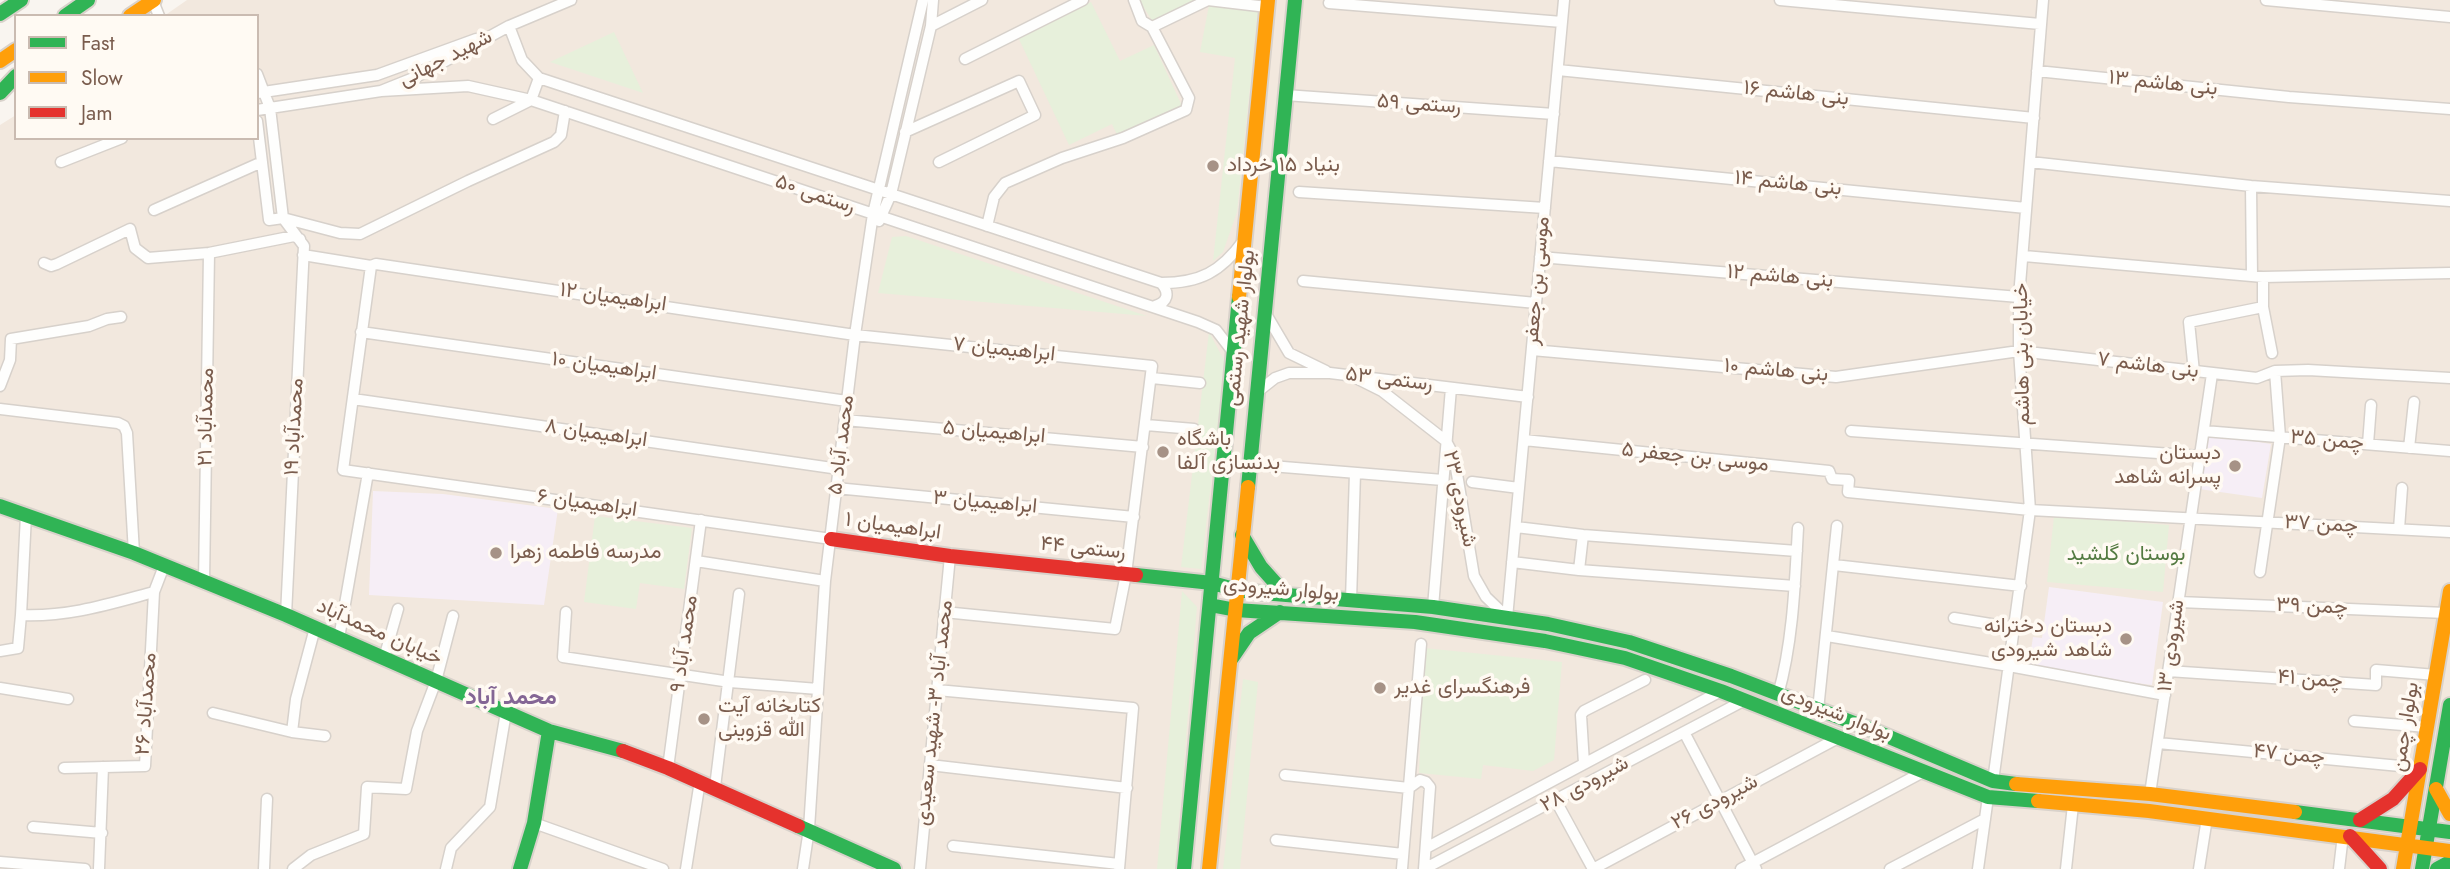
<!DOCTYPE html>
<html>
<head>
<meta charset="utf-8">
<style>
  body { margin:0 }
  #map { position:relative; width:2450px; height:869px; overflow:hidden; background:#f9f5f0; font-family:Jost,sans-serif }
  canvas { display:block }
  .legend { position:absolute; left:14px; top:14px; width:245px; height:126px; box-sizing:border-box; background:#fffaf3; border:2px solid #cabbb1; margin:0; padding:9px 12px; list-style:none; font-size:21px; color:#7a5c4d }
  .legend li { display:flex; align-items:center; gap:14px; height:35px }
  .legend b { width:35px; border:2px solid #cabbb1 }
</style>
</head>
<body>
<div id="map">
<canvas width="2450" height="869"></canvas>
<ul class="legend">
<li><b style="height:9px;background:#30b455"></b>Fast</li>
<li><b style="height:9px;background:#ff9f0a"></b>Slow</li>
<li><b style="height:9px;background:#e5322d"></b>Jam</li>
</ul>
</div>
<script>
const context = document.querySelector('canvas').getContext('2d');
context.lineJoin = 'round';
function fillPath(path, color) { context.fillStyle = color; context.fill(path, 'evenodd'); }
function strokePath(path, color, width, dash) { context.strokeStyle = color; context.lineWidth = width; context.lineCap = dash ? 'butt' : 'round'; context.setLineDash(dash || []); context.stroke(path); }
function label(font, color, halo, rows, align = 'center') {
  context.font = font + ' Jost,Vazirmatn,sans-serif'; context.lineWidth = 7; context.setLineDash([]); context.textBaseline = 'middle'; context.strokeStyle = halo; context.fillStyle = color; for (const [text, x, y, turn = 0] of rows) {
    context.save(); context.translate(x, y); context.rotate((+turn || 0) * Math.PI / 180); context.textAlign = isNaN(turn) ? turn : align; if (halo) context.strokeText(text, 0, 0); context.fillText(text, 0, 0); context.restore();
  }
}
const residential = new Path2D(`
  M187 0H2450V869H0V125L16 115V138H257V16H164Z`);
const education = new Path2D(`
  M2208 434 2271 444 2262 498 2199 489Z
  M373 491 443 494 558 509 544 605 369 595Z
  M2049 587 2163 602 2152 685 2028 669 2033 637 2042 638Z`);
const green = new Path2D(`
  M1139 0H1195L1153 22Z
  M1210 0H1259L1237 212 1223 252 1213 261 1235 58 1200 52Z
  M1091 2 1120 61 1154 45 1182 106 1118 137 1112 124 1069 145 1018 37Z
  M614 32 643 93 550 62Z
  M906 236 1147 316 878 293 892 237Z
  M1209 332 1225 362 1201 569 1181 567Z
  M595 516 692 528 684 589 640 583 636 609 584 602Z
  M2054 516 2169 525 2163 592 2047 582Z
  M1182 591 1197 607 1175 869H1157Z
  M1424 648 1562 662 1554 760 1533 771 1483 765 1481 779 1419 773Z
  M1243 679 1258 682 1240 869H1223Z`);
const street = new Path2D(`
  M1134 0 1142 21 1152 27
  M1780 0 2040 24
  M2266 0 2450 17
  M153 1 159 16
  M1329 3 1562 22
  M509 26 522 60 539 78 1161 283C1200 283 1221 272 1244 240
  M931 26 982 0
  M965 59 1083 0
  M1558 70 2034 118
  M2037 71 2289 97 2450 109
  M257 74 270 108 283 218
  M381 91 468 86 531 100 1198 322 1216 330 1233 352
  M257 93 377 75 476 39
  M1285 95 1554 114
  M257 110 381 91 416 77 509 26 571 0
  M493 119 531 100 539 78
  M257 121 269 220 283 218 340 233 360 234 468 181 554 142 561 135 565 111
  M905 132 1019 81 1035 115 939 162
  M1549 161 2026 208
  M61 162 122 138
  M2030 162 2251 186 2450 201
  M2251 186 2252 276
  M1299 192 1545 208
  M154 210 262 162
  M283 218 304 246 286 615
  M879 221 891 194 931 26 933 0
  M987 226 994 197 1005 183 1062 158 1123 138 1186 110 1189 98 1152 27 1208 0 1267 7
  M303 255 371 266 376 264 855 335 1152 366 1126 574 1115 629 944 612
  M2024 256 2263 277 2450 273
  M1540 257 2019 297
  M44 263 51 266 57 264 130 229 135 248 148 258 209 253 294 236 300 239
  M371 266 343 470 831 539
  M2263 277V307L2272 353
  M1303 281 1536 303
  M1155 306C1168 302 1170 293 1161 283
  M1266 314 1289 353 1326 371
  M361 332 847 401
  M1532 350 1836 377 2019 351 2257 378 2275 371 2308 370 2450 378
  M2194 372 2189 322 2263 307
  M1352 376 1382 391 1446 441 1454 456 1474 576 1486 597 1507 617
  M1152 378 1200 383
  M0 386 10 360 11 339 89 326 107 319 121 317
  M1256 393 1275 378 1289 373H1330L1528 397
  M353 399 839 469
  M0 409 118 423 124 426 127 433 134 553
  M845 420 1143 447
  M1146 425 1194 429
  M1851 431 2200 456
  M2204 431 2450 451
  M1524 440 1829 471 1832 479 1849 480 1848 492 2030 510 2450 532
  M2368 444 2371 405
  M2409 448 2414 402
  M1271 466 1443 480
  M1472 482 1519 488
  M836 488 1134 517
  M1516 527 1583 535 1797 551
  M2399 529 2402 488
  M696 561 825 581
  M1512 562 1579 570 1795 586
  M1834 565 2021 586
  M1579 570 1583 535
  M2260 572 2280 437 2275 371
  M204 582 209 253
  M1351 600 1355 473
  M2179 602 2446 613
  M1433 607 1451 388
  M566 612 563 657 730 682 818 689
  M21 615C69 617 109 604 154 592
  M1507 618 1564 0
  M1954 618 2015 628
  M1827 636 2009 666 2165 695
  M339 638 368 473
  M0 651 18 648 21 615 26 515
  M384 658 398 609
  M2168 671 2376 685V670L2436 675
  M0 688 68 699
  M937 690 1133 708 1119 869
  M1778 695C1793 642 1795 583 1798 528
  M1818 710 1837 526
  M213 713 292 732 325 736
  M2354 721 2427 727
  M292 732 296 699 315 628
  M1684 732 1756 869
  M2158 743 2421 768
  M1584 764 1581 715 1584 711 1645 680
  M930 765 1127 788
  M64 768 145 766 154 592 164 566
  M668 768 701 520
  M1285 775 1409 788
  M1993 781 2030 510 2019 351V297L2043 0
  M715 787 739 594
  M1409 788 1420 780 1426 782 1430 787 1424 869
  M2150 794 2212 374
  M1556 801 1593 869 1838 738
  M534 823 663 869
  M33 827 102 833
  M1276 840 1403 854
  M953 846 1119 864
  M1426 848 1721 691
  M0 862 85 869
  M99 869 103 767
  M264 869 267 799
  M293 869 311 855 364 834 367 787 406 789 417 731 436 681 453 616
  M446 869 451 848 490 807 506 712
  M686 869 700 781
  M803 869 809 829 825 581 855 335 873 214 923 0
  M920 869 950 556
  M1402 869 1421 644
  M1424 869 1745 700
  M1741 869 1923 772
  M1890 869 1985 819
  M1978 869 1988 797
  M2066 869 2073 805
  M2199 869 2207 818
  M2339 869 2343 835`);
const fast = new Path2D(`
  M0 14 21 0
  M65 16 88 0
  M0 93 16 76
  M1248 487 1295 0
  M0 506 134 553 286 615 549 731 623 751
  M1242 535 1261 567 1286 595
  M1136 575 1212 583 1238 590 1262 593 1433 607 1548 624 1629 642 1731 676 1875 731 1993 781 2016 784
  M1210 605 1236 610 1415 622 1545 641 1625 658 1721 691 1988 797 2038 801
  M1232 658 1249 633 1280 612
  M2295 812 2450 832
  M798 826 894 869
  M520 869 534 823 549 731
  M1184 869 1239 297
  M2422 869 2450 705
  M2437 869 2450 862`);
const slow = new Path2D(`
  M130 16 154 0
  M0 61 16 50
  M1239 297 1268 0
  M2016 784 2150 794 2295 812
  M2436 789 2450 814
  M2038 801 2149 811 2450 851
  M1209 869 1248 487
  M2403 869 2450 591`);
const jam = new Path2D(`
  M831 539 950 556 1136 575
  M623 751 668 768 798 826
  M2360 820 2393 799 2420 769
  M2350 836 2380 869`);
const markers = [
  [1213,166,7,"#a69286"],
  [1163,452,7,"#a69286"],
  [2235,466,7,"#a69286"],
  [496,553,7,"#a69286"],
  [2126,639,7,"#a69286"],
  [1380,688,7,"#a69286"],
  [704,719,7,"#a69286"]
];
const streetNames = [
  ["شهید جهانی",446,59,-27],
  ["بنی هاشم ۱۳",2163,84,6],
  ["بنی هاشم ۱۶",1796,94,6],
  ["رستمی ۵۹",1419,105,4],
  ["بنی هاشم ۱۴",1788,184,6],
  ["رستمی ۵۰",815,195,19],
  ["بنی هاشم ۱۲",1780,277,5],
  ["موسی بن جعفر",1538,281,-85],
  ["ابراهیمیان ۱۲",613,298,8],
  ["بولوار شهید رستمی",1241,328,-84],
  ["ابراهیمیان ۷",1004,350,6],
  ["خیابان بنی هاشم",2023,354,-91],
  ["بنی هاشم ۷",2148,366,7],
  ["ابراهیمیان ۱۰",604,367,8],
  ["بنی هاشم ۱۰",1776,371,5],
  ["رستمی ۵۳",1389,380,7],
  ["محمدآباد ۲۱",207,417,-89],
  ["محمدآباد ۱۹",295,427,-87],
  ["ابراهیمیان ۵",994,433,5],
  ["ابراهیمیان ۸",596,434,8],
  ["چمن ۳۵",2327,441,5],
  ["محمد آباد ۵",842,445,-83],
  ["موسی بن جعفر ۵",1695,458,6],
  ["شیرودی ۲۳",1459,499,78],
  ["ابراهیمیان ۳",985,503,5],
  ["ابراهیمیان ۶",587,504,8],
  ["چمن ۳۷",2321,525,3],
  ["ابراهیمیان ۱",893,527,8],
  ["رستمی ۴۴",1083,549,6],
  ["بولوار شیرودی",1281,590,5],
  ["چمن ۳۹",2312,607,2],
  ["خیابان محمدآباد",379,633,24],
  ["محمد آباد ۹",685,644,-82],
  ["شیرودی ۱۳",2172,646,-82],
  ["چمن ۴۱",2310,680,4],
  ["محمدآباد ۲۶",147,704,-86],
  ["محمد آباد ۳- شهید سعیدی",935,713,-84],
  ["بولوار شیرودی",1836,714,22],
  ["بولوار چمن",2406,727,-81],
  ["چمن ۴۷",2289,755,5],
  ["شیرودی ۲۸",1585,785,-28],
  ["شیرودی ۲۶",1715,803,-28]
];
const poiNames = [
  ["بنیاد ۱۵ خرداد",1227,166],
  ["باشگاه",1177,440],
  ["بدنسازی آلفا",1177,464],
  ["دبستان",2221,454,"right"],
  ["پسرانه شاهد",2221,478,"right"],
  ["مدرسه فاطمه زهرا",510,553],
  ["دبستان دخترانه",2112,627,"right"],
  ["شاهد شیرودی",2112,651,"right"],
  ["فرهنگسرای غدیر",1394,688],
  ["کتابخانه آیت",718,707],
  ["الله قزوینی",718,731]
];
const parkNames = [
  ["بوستان گلشید",2126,555]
];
const neighbourhoodNames = [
  ["محمد آباد",511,698]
];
fillPath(residential, '#f2e8de');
fillPath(education, '#f6eef6');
fillPath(green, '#e7f0db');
strokePath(street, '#d7d1cb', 13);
strokePath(fast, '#d9d2cb', 18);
strokePath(slow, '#d9d2cb', 18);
strokePath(jam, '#d9d2cb', 18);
strokePath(street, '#fefefd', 10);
strokePath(fast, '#30b455', 14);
strokePath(slow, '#ff9f0a', 14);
strokePath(jam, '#e5322d', 14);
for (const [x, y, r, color] of markers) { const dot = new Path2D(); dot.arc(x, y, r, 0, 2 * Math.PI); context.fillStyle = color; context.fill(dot); strokePath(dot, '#fffaf3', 2.5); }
label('21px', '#7a5c4d', '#fffaf3', streetNames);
label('21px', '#7a5c4d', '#fffaf3', poiNames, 'left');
label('21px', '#537a41', '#fffaf3', parkNames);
label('bold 23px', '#846695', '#fffaf3', neighbourhoodNames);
</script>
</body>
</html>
